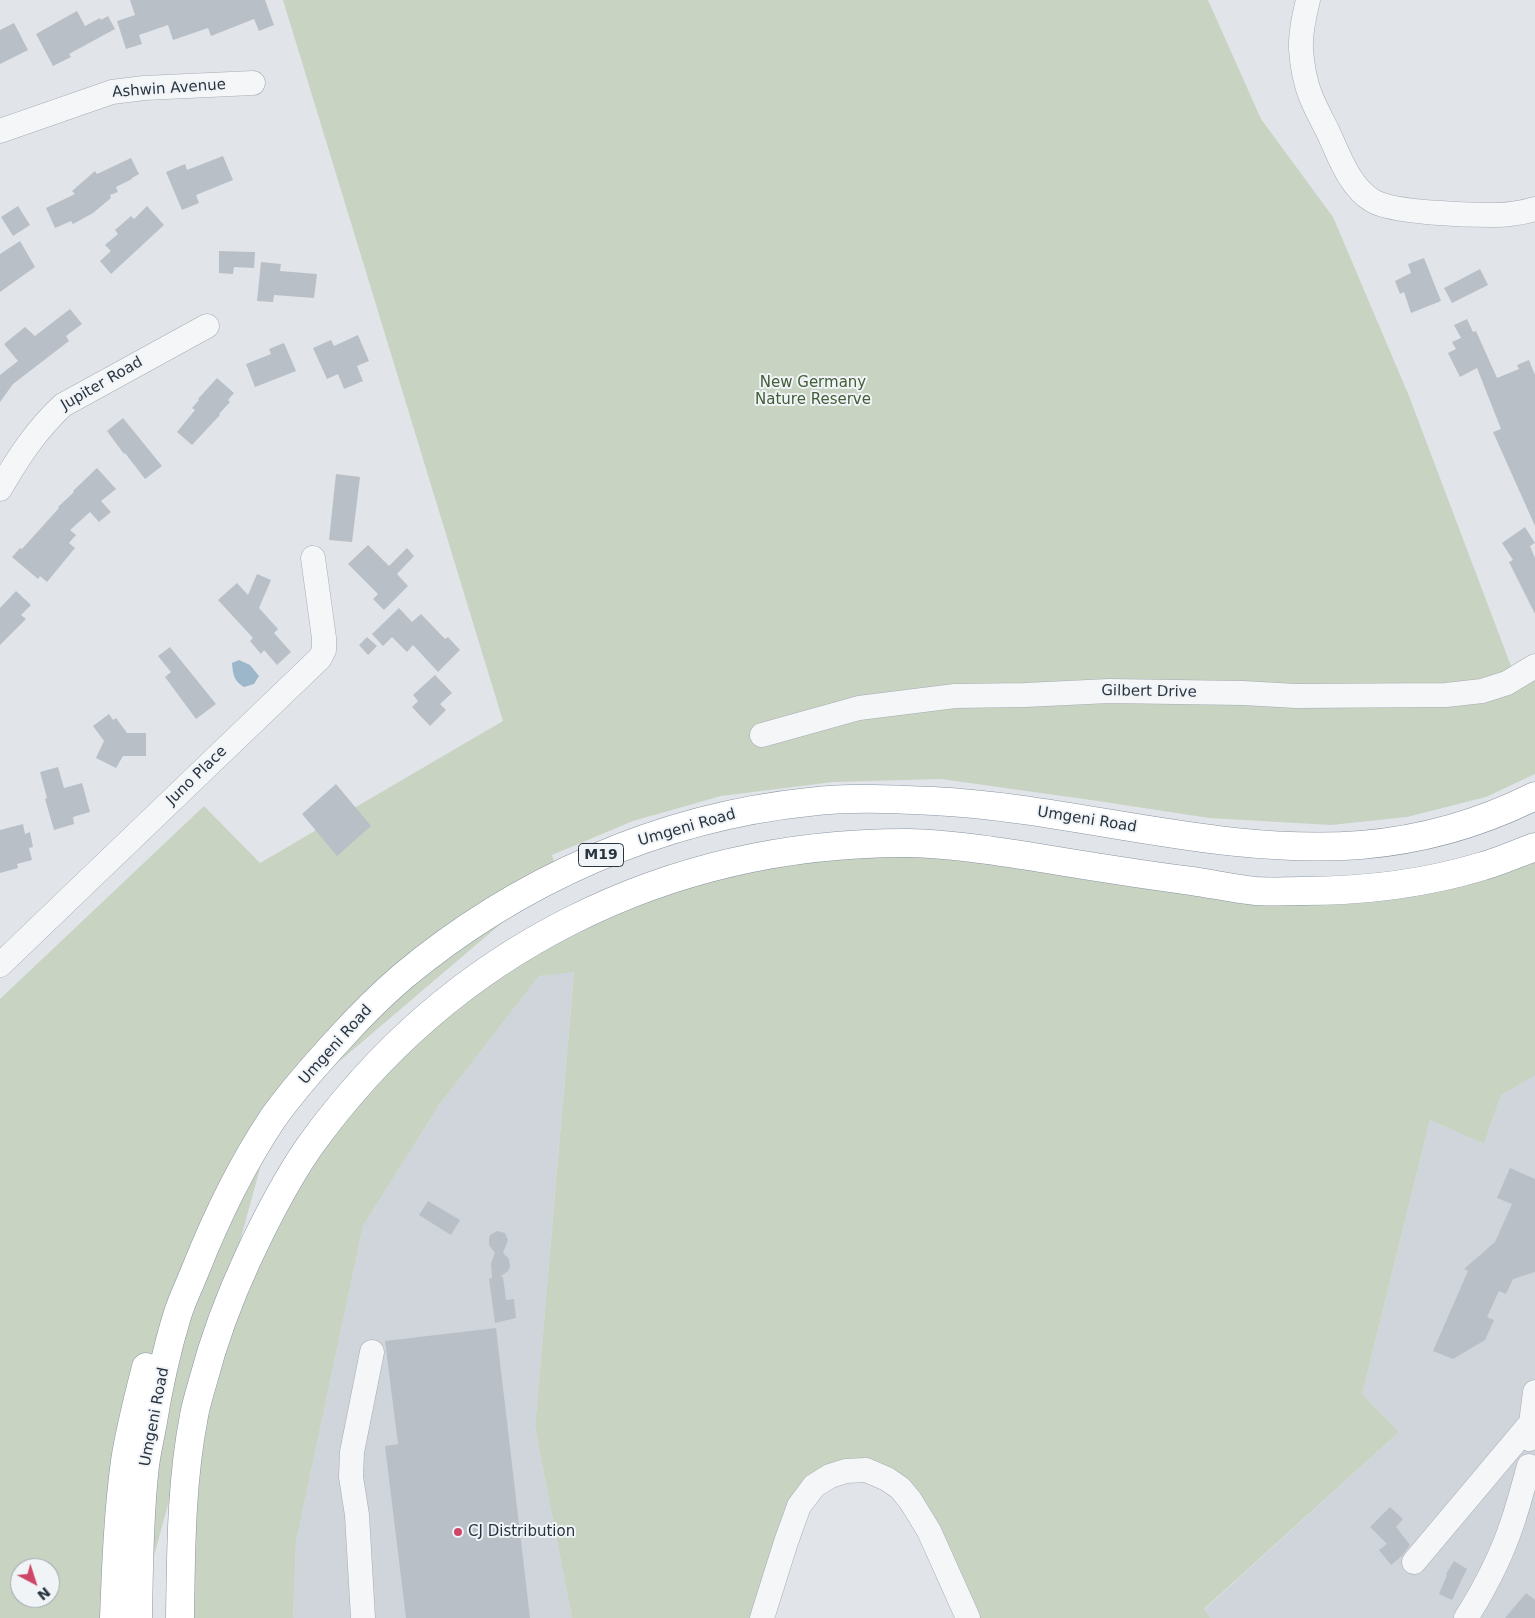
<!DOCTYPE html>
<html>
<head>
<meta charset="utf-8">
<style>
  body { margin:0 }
  #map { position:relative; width:1535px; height:1618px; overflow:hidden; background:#e1e5ea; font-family:"DejaVu Sans",sans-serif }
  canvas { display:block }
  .north { position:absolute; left:10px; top:1558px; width:50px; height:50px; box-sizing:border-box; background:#f0f4f7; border:1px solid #a0a7ae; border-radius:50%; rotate:140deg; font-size:14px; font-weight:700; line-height:20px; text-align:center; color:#293441 }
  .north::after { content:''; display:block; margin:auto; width:18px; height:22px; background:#ce4769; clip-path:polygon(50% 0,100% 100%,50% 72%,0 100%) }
</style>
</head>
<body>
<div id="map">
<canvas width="1535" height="1618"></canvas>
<div class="north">N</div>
</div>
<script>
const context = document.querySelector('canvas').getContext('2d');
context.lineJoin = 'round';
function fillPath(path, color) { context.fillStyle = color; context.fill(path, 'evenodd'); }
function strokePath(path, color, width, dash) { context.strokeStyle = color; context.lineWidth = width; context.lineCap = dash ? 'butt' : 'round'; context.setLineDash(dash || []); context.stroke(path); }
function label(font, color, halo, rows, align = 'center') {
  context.font = font + ' "DejaVu Sans",sans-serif'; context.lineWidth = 4; context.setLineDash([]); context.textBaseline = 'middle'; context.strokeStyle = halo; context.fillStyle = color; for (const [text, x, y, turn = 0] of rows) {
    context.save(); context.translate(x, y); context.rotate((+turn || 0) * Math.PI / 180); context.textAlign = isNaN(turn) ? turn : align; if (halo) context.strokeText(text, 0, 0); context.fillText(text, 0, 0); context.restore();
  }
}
const built = new Path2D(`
  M574 971 535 1427 572 1618H293L296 1542 363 1226 439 1105 539 976Z
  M1535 1076V1618H1210L1204 1610 1399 1432 1362 1394 1430 1120 1484 1144 1501 1095Z`);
const green = new Path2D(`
  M283 0H1208L1261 119 1333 217 1409 396 1511 666 1535 664V774L1486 797 1407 817 1331 825 1209 818 1098 801 941 779 833 782 721 796 633 821 552 855 558 875 274 1117 137 1618H0V999L204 806 260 863 503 721ZM20 1568H50V1598H20Z
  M856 845 1259 893 1535 849V1076L1501 1095 1484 1144 1430 1120 1362 1394 1399 1432 1204 1609 1210 1618H969L897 1483 826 1477 760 1618H572L535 1427 574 972 539 976 439 1105 363 1226 296 1542 293 1618H193L197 1414 218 1341 313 1147 445 1005 630 898Z`);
const water = new Path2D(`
  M239 660 250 665 259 676 254 684 244 687C234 681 233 675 232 663Z`);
const building = new Path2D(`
  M130 0H265L274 25 259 31 254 19 211 36 208 28 173 40 168 25 139 35 142 44 126 49 117 21 135 15Z
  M77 11 85 26 100 18 101 20 108 16 115 29 69 54 71 57 53 66 36 34Z
  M14 23 28 50 0 64V30Z
  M223 156 233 180 196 195 199 203 182 210 166 172 185 164 187 170Z
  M131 158 139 174 132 178V179L116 187 118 192 110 195 111 198 93 213 73 224 71 221 55 228 46 208 75 194 72 191 95 171 97 174Z
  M18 206 30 225 13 236 1 217Z
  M147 206 164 225 111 274 100 261 111 251 105 245 118 234 115 230 131 216 134 219Z
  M20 241 35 267 0 292V254Z
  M219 251 255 252 254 268 234 267 233 274 219 273Z
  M1424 258 1441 301 1411 313 1404 292 1400 294 1395 281 1411 273 1408 264Z
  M261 262 281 264 280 271 317 274 314 298 274 295 273 302 257 301Z
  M1480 269 1488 285 1452 303 1444 288Z
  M70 309 82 324 66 336 69 341 13 384 0 402V375L18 361 4 344 25 327 35 336Z
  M1467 319 1473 332 1476 331 1497 378 1519 369 1517 365 1529 360 1535 375V526L1493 432 1501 429 1477 368 1460 377 1448 353 1456 349 1452 342 1461 338 1454 325Z
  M358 335 369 361 357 366 363 381 344 389 338 374 327 379 313 348 331 340 334 346Z
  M284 343 296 371 255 387 246 364 271 354 269 349Z
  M217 378 234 393 228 400 230 402 219 414 220 415 192 445 177 432 195 410 192 408 199 400 198 399Z
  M123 418 162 466 145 479 125 453 124 454 107 431Z
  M97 468 116 489 101 501 111 512 99 522 90 512 70 530 76 535 69 543 75 548 47 582 40 576 38 579 12 557 20 548 22 549 59 508 58 507 74 492 73 491Z
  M336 474 360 477 352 542 329 540Z
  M1525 527 1535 543 1530 546 1535 558V614L1509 562 1513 560 1502 543Z
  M368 545 389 566 407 548 414 556 397 574 408 586 384 610 373 599 378 594 348 564Z
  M257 574 271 580 259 608 278 629 274 633 291 652 277 665 264 650 261 654 250 641 253 638 218 600 237 583 248 595Z
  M16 591 31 605 21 615 26 619 0 645V608Z
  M399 608 412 622 421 614 445 639 448 637 460 650 438 672 413 645 407 652 392 637 383 646 372 634Z
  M367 637 377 646 368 655 359 645Z
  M170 647 216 704 196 719 165 677 171 672 158 656Z
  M435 675 452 693 440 704 446 710 430 726 412 707 418 701 413 695Z
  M109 714 113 720 116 718 127 733H146V756H123L116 768 96 758 104 741 93 726Z
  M58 767 64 788 82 783 90 812 73 817 74 824 54 830 45 799 47 798 40 772Z
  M336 784 371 826 337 856 302 814Z
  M23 824 25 834 30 832 33 847 29 848 32 860 17 864 18 868 0 873V830Z
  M1510 1168 1535 1179V1272L1513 1279 1506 1294 1499 1291 1487 1317 1494 1320 1485 1340 1453 1359 1433 1351 1468 1271 1464 1269 1495 1242 1512 1204 1497 1198Z
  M428 1201 460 1220 451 1235 419 1215Z
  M497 1231 505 1233 508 1240 503 1253 509 1259 510 1267 508 1271 500 1277H503L506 1300 514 1299 516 1318 495 1323 489 1279 492 1278 491 1263 495 1253 489 1245V1240L490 1235Z
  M496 1328 530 1618H406L385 1446 398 1444 385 1341Z
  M1390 1507 1403 1519 1396 1527 1410 1545 1402 1556 1391 1565 1379 1550 1387 1544 1370 1527Z
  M1454 1561 1467 1569 1462 1579 1452 1600 1439 1594 1447 1575 1446 1574Z
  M1526 1593 1535 1600V1618H1505Z`);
const minor = new Path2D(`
  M1308 0C1304 16 1300 33 1301 49 1302 65 1305 82 1311 97 1316 109 1322 120 1328 132 1339 155 1349 187 1373 201 1394 213 1467 215 1494 215 1508 215 1522 213 1535 209
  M0 131 112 92 144 88 253 83
  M0 489C18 458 36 430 63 405L207 326
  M762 735 859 708 955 696 1025 695 1109 691 1243 693 1296 696 1446 695 1482 691 1507 683 1535 666
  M0 965 320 658 324 650V638L313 558
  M1529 1439 1535 1392
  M1414 1562 1530 1424
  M363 1618 357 1515 351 1477 352 1452 372 1352
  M762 1618 786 1542 799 1506 814 1486 830 1476 846 1471 866 1470 887 1479 900 1488 910 1500 929 1531 968 1618
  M1466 1618C1485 1588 1502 1555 1513 1521 1519 1503 1524 1484 1529 1466`);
const highway = new Path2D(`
  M114 1618C116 1566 118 1513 125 1461 130 1429 138 1398 146 1367
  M138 1618C139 1570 139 1522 144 1475 145 1459 149 1443 152 1427 158 1390 166 1352 177 1316 182 1300 189 1286 195 1271 216 1218 241 1166 273 1118 293 1090 317 1063 341 1037 360 1016 380 996 402 977 517 881 660 817 809 802 850 797 892 799 933 801 1076 808 1217 856 1361 845 1421 840 1481 823 1535 796
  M180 1618C181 1551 181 1482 194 1416 196 1404 200 1392 203 1381 214 1339 229 1299 247 1260 265 1221 285 1182 309 1147 451 949 667 842 909 843 949 844 989 850 1028 856 1082 865 1137 874 1192 881 1213 884 1234 889 1256 891 1271 892 1286 891 1302 891 1364 891 1424 884 1483 866 1501 861 1518 853 1535 847`);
const markers = [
  [458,1532,5,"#ce4769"]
];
const shields = [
  [601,855,45]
];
const shieldNames = [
  ["M19",601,855]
];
const streetNames = [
  ["Ashwin Avenue",169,89,-4],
  ["Jupiter Road",102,384,-30],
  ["Gilbert Drive",1149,692,1],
  ["Juno Place",197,776,-44],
  ["Umgeni Road",1087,820,9],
  ["Umgeni Road",687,828,-16],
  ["Umgeni Road",336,1045,-48],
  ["Umgeni Road",155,1417,-79]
];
const parkNames = [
  ["New Germany",813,383],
  ["Nature Reserve",813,400]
];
const poiNames = [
  ["CJ Distribution",468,1532]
];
fillPath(built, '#cfd5db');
fillPath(green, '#c8d3c2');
fillPath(water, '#9cb7c9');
fillPath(building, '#b8bfc6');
strokePath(minor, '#a6acb4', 25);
strokePath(highway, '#8894a0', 29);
strokePath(minor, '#f4f6f8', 24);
strokePath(highway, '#fff', 28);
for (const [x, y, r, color] of markers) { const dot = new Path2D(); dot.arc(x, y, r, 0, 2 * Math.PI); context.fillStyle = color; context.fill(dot); strokePath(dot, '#f0f4f7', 2); }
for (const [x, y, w] of shields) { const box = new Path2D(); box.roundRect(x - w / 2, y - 11.5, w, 23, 4); context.fillStyle = '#f0f4f7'; context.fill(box); strokePath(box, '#293441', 1); }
label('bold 14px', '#293441', null, shieldNames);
label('15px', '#293441', '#f0f4f7', streetNames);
label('15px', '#425d37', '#f0f4f7', parkNames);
label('15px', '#293441', '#f0f4f7', poiNames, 'left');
</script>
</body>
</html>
